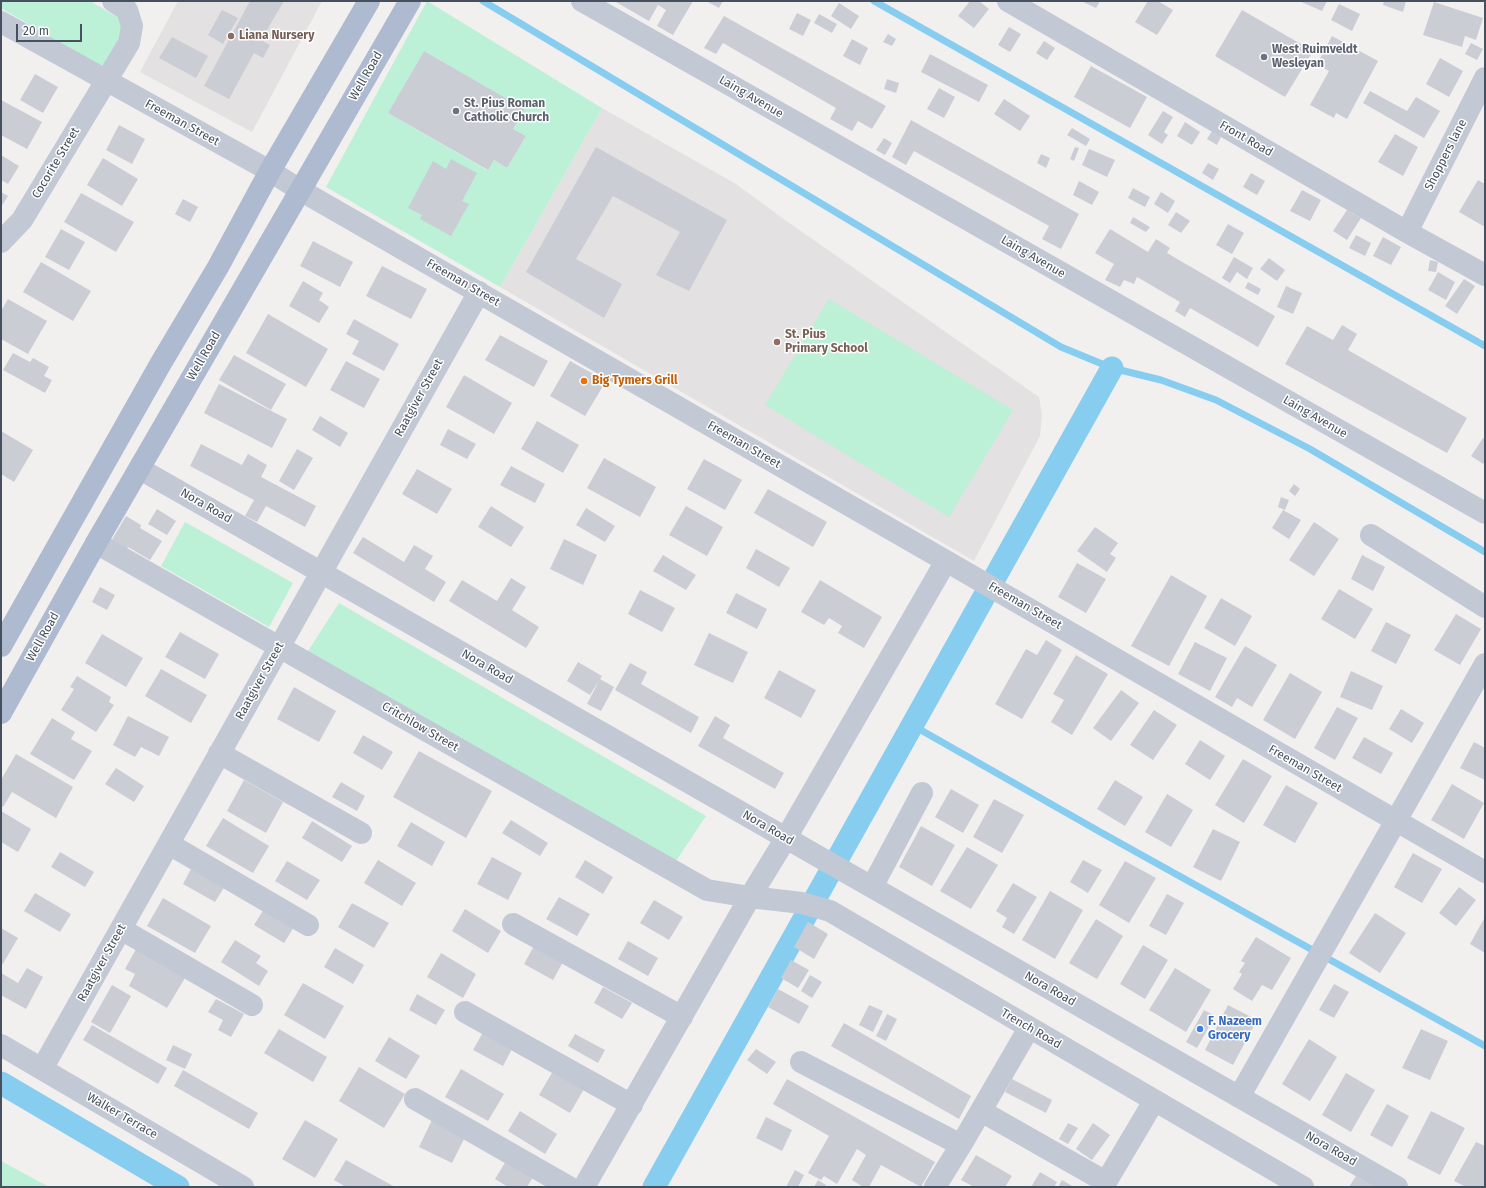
<!DOCTYPE html>
<html>
<head>
<meta charset="utf-8">
<style>
  body { margin:0 }
  #map { position:relative; width:1486px; height:1188px; overflow:hidden; background:#f2efef; font-family:"Fira Sans",sans-serif }
  canvas { display:block }
  .frame { position:absolute; inset:0; border:2px solid #46505e; pointer-events:none }
  .scale { position:absolute; left:16px; top:24px; width:66px; height:18px; box-sizing:border-box; border:2px solid #46505e; border-top:0; padding-left:5px; font-size:12px; line-height:14px; white-space:nowrap; color:#46505e; -webkit-text-stroke:3px #fff; paint-order:stroke }
</style>
</head>
<body>
<div id="map">
<canvas width="1486" height="1188"></canvas>
<div class="frame"></div>
<div class="scale">20 m</div>
</div>
<script>
const context = document.querySelector('canvas').getContext('2d');
context.lineJoin = 'round';
function fillPath(path, color) { context.fillStyle = color; context.fill(path, 'evenodd'); }
function strokePath(path, color, width, dash) { context.strokeStyle = color; context.lineWidth = width; context.lineCap = dash ? 'butt' : 'round'; context.setLineDash(dash || []); context.stroke(path); }
function label(font, color, halo, rows, align = 'center') {
  context.font = font + ' "Fira Sans",sans-serif'; context.lineWidth = 3; context.setLineDash([]); context.textBaseline = 'middle'; context.strokeStyle = halo; context.fillStyle = color; for (const [text, x, y, turn = 0] of rows) {
    context.save(); context.translate(x, y); context.rotate((+turn || 0) * Math.PI / 180); context.textAlign = isNaN(turn) ? turn : align; if (halo) context.strokeText(text, 0, 0); context.fillText(text, 0, 0); context.restore();
  }
}
const education = new Path2D(`
  M178 1H322L252 132 140 72Z
  M602 108 736 184 785 220 1039 397 1042 415 1040 436 974 561 500 287Z`);
const green = new Path2D(`
  M1 1H90L119 18 122 31 120 44 103 68 1 8Z
  M427 1 602 108 500 287 326 187ZM424 51 525 109 513 129 526 136 507 168 494 160 487 170 388 113Z
  M829 299 1013 410 949 517 765 405Z
  M185 522 293 583 269 627 161 566Z
  M339 603 706 816 674 864 308 651Z
  M1 1161 49 1187H1Z`);
const stream = new Path2D(`
  M483 1 1061 347 1112 368 1161 380 1216 400 1310 449 1485 552
  M874 1 1485 346
  M912 725 1102 833 1485 1046`);
const canal = new Path2D(`
  M1 1083 178 1187
  M654 1187 1112 368`);
const building = new Path2D(`
  M250 1H284L261 40 270 45 263 58 254 53 229 99 204 86Z
  M614 1H693L673 35 657 26 666 10 658 5 649 21Z
  M706 1H723L719 8Z
  M970 1H979L989 9 974 28 958 16Z
  M1081 1H1100L1096 8Z
  M1148 1H1158L1173 10 1157 35 1135 22Z
  M1299 1H1327L1322 11Z
  M1384 1H1406L1403 12 1383 5Z
  M1434 2 1483 18 1476 40 1465 36 1462 47 1423 35Z
  M839 3 859 16 851 29 831 16Z
  M1339 4 1360 14 1352 31 1331 20Z
  M222 10 238 18 223 44 208 35Z
  M1242 10 1313 51 1285 97 1215 56Z
  M797 13 811 20 803 36 789 29Z
  M819 14 837 24 832 33 814 23Z
  M724 16 886 106 872 129 858 121 852 131 830 119 836 108 723 43 716 54 704 48Z
  M1009 27 1021 34 1010 52 998 45Z
  M888 34 896 39 892 46 883 42Z
  M1332 36 1378 61 1347 119 1336 113 1334 118 1310 105 1329 71 1317 64Z
  M172 37 208 56 196 78 159 58Z
  M852 39 868 48 860 65 843 56Z
  M1044 41 1055 48 1047 60 1036 53Z
  M1471 43 1483 49 1477 60 1465 54Z
  M424 51 525 109 513 129 526 136 507 168 494 160 488 170 388 113Z
  M930 54 988 85 979 102 921 72Z
  M1440 58 1463 71 1449 97 1426 84Z
  M1091 66 1147 97 1130 128 1074 97Z
  M35 74 58 87 43 113 20 100Z
  M887 79 899 83 896 93 884 89Z
  M939 88 955 97 944 118 927 109Z
  M1370 91 1407 111 1416 97 1440 111 1424 138 1363 103Z
  M1004 99 1030 116 1020 131 994 114Z
  M1 100 42 122 27 149 1 135Z
  M1163 111 1173 117 1164 132 1168 135 1162 144 1148 135Z
  M911 120 1079 214 1061 249 1042 239 1049 226 914 151 906 165 892 157Z
  M1185 122 1200 132 1192 145 1177 136Z
  M119 125 145 139 132 164 106 150Z
  M1072 128 1090 139 1086 146 1067 135Z
  M1212 131 1221 137 1217 145 1207 139Z
  M1395 134 1418 147 1403 176 1378 162Z
  M884 138 892 143 885 155 876 150Z
  M596 147 727 220 689 291 656 275 680 232 613 196 576 259 622 284 604 318 526 272Z
  M1075 147 1079 148 1074 161 1070 159Z
  M1089 149 1115 160 1107 177 1082 165Z
  M1041 154 1050 158 1046 168 1037 163Z
  M1 155 19 166 8 184 1 180Z
  M103 158 138 179 122 206 87 185Z
  M451 159 477 173 462 201 469 204 451 236 420 219 422 215 408 208 433 161 446 169Z
  M1208 163 1219 169 1213 180 1202 173Z
  M1251 173 1265 181 1257 195 1243 187Z
  M1478 180 1485 184V227L1459 212Z
  M1079 181 1099 192 1092 205 1073 195Z
  M1133 188 1150 197 1145 207 1128 198Z
  M1302 190 1321 200 1310 221 1290 211Z
  M1 192 8 196 1 207Z
  M1161 192 1175 201 1168 213 1154 204Z
  M81 193 134 222 116 252 64 222Z
  M183 199 198 207 190 222 175 214Z
  M1347 210 1361 218 1347 240 1333 231Z
  M1176 212 1190 221 1181 233 1168 225Z
  M1133 217 1150 227 1146 232 1130 223Z
  M1228 224 1244 233 1232 254 1216 245Z
  M61 229 85 242 69 270 45 257Z
  M1110 229 1148 252 1156 239 1170 248 1167 253 1275 316 1258 347 1190 308 1185 317 1175 311 1180 302 1137 277 1134 284 1124 280 1120 287 1105 280 1114 264 1095 253Z
  M1356 235 1371 243 1365 256 1349 248Z
  M1383 237 1401 247 1391 265 1373 256Z
  M313 241 353 262 340 287 300 266Z
  M1234 257 1253 268 1247 279 1237 272 1230 283 1222 278Z
  M1269 258 1285 270 1277 281 1260 269Z
  M1430 260 1438 262 1436 272 1428 271Z
  M41 262 91 291 73 321 23 292Z
  M382 266 427 289 411 319 366 296Z
  M1438 272 1455 282 1446 300 1428 290Z
  M1464 279 1475 286 1457 314 1445 306Z
  M303 281 323 293 319 300 329 307 319 323 289 306Z
  M1248 282 1261 289 1258 295 1245 288Z
  M1286 286 1302 293 1293 314 1277 307Z
  M8 299 47 321 28 354 1 339V311Z
  M268 314 328 349 306 387 246 353Z
  M354 319 399 344 384 371 352 354 359 341 346 334Z
  M1342 325 1357 334 1348 350 1467 418 1447 453 1285 364 1307 326 1333 340Z
  M500 335 548 361 534 387 485 360Z
  M13 353 30 362 33 358 49 367 44 376 52 380 45 393 3 370Z
  M234 355 286 384 271 410 219 380Z
  M346 361 380 379 364 408 330 390Z
  M570 361 606 381 585 416 550 396Z
  M464 375 512 403 494 434 446 407Z
  M219 384 287 419 272 448 204 413Z
  M320 416 348 433 340 447 312 430Z
  M537 421 579 445 563 473 521 449Z
  M448 429 476 444 467 459 440 445Z
  M1 431 33 450 14 482 1 474Z
  M1483 438 1485 439V461L1483 464 1471 456Z
  M201 444 242 465 248 454 267 465 261 477 316 506 305 527 266 506 257 522 245 516 254 500 190 466Z
  M297 449 313 458 294 490 279 481Z
  M604 458 656 487 640 517 587 488Z
  M704 459 742 480 725 510 687 489Z
  M511 466 545 484 535 503 500 485Z
  M417 469 452 489 437 514 402 494Z
  M1294 484 1300 489 1295 496 1289 491Z
  M768 489 827 522 813 547 754 513Z
  M1281 497 1289 500 1285 510 1278 507Z
  M491 506 524 527 511 547 478 527Z
  M686 506 723 527 707 556 669 535Z
  M586 508 615 526 605 542 576 525Z
  M157 509 176 521 167 535 148 524Z
  M1283 510 1301 520 1289 539 1272 528Z
  M126 516 141 525 140 528 162 541 150 560 128 547 125 552 110 543Z
  M1314 522 1339 539 1314 576 1289 560Z
  M1095 527 1118 543 1110 554 1116 558 1107 572 1077 551Z
  M363 537 404 562 414 545 433 556 425 569 446 582 434 602 353 553Z
  M564 539 597 555 583 585 550 569Z
  M756 549 790 568 779 587 746 568Z
  M663 555 696 575 686 590 653 571Z
  M1362 555 1385 567 1373 591 1351 579Z
  M1077 563 1106 579 1086 613 1058 597Z
  M1171 575 1207 596 1169 666 1131 646Z
  M511 578 526 587 512 610 539 627 526 648 449 601 462 580 497 601Z
  M820 580 882 617 864 648 838 633 842 626 829 618 824 625 801 612Z
  M100 587 115 595 107 610 92 602Z
  M1339 589 1373 609 1355 639 1321 619Z
  M640 590 675 608 662 632 628 614Z
  M736 593 767 609 757 629 726 613Z
  M1221 598 1252 616 1235 646 1204 628Z
  M1456 614 1481 629 1460 665 1434 650Z
  M1386 622 1411 635 1396 664 1371 651Z
  M180 632 219 654 205 679 165 657Z
  M709 633 748 652 733 683 694 665Z
  M102 634 143 658 126 687 85 663Z
  M1046 640 1062 650 1022 719 995 704 1026 649 1037 655Z
  M1195 642 1227 658 1210 691 1178 674Z
  M1245 646 1277 665 1252 707 1237 698 1232 707 1215 697Z
  M1076 655 1108 674 1072 735 1051 722 1064 700 1053 694Z
  M578 662 602 676 590 695 567 681Z
  M630 663 647 672 641 684 699 717 691 733 615 690Z
  M161 669 207 695 191 723 145 696Z
  M779 670 816 690 801 718 764 698Z
  M1351 671 1383 686 1372 710 1340 697Z
  M1290 673 1322 692 1295 739 1263 720Z
  M77 676 111 697 109 702 114 705 96 732 61 710 74 689 70 687Z
  M600 679 614 687 601 711 587 704Z
  M294 687 336 711 319 742 277 719Z
  M1121 690 1139 703 1111 741 1093 728Z
  M1337 707 1358 718 1335 760 1314 748Z
  M1401 709 1424 723 1412 743 1389 729Z
  M1154 710 1177 725 1153 760 1130 745Z
  M128 716 169 737 159 756 141 747 135 757 113 745Z
  M715 716 730 725 723 738 784 773 775 789 698 746Z
  M52 718 75 732 71 739 92 751 74 780 30 754Z
  M363 735 393 752 382 770 353 753Z
  M1364 737 1393 753 1381 774 1352 758Z
  M1200 740 1225 756 1210 780 1185 764Z
  M1474 742 1485 748V780L1460 768Z
  M419 751 492 791 466 838 393 797Z
  M16 754 73 787 56 818 12 792 3 807 1 806V780Z
  M1243 759 1272 776 1244 823 1215 805Z
  M116 768 144 786 134 802 105 784Z
  M244 780 283 802 266 833 227 811Z
  M1115 780 1143 797 1125 826 1097 809Z
  M341 782 365 796 357 811 332 797Z
  M1452 784 1484 803 1464 839 1431 820Z
  M1286 785 1318 803 1295 843 1263 825Z
  M951 789 979 805 963 833 935 817Z
  M1167 794 1193 810 1171 847 1145 832Z
  M994 799 1024 815 1002 853 973 837Z
  M1 811 31 829 18 852 1 842Z
  M223 818 269 846 253 873 206 846Z
  M511 820 548 843 540 856 502 833Z
  M312 821 352 846 342 862 302 838Z
  M411 822 445 842 432 866 397 846Z
  M921 826 955 845 932 886 899 867Z
  M1213 829 1240 842 1221 881 1193 867Z
  M967 847 998 865 971 909 940 891Z
  M60 852 94 872 85 887 51 867Z
  M1413 853 1442 869 1422 903 1394 887Z
  M492 857 522 873 508 900 477 884Z
  M378 860 416 883 402 906 364 883Z
  M585 860 613 877 603 894 575 877Z
  M1083 860 1102 870 1088 893 1070 882Z
  M287 861 320 880 307 900 275 881Z
  M1125 861 1156 878 1129 923 1099 905Z
  M192 867 225 886 215 902 183 884Z
  M1013 883 1037 897 1014 934 1002 927 1007 918 996 911Z
  M1459 887 1476 900 1456 926 1439 913Z
  M1050 891 1083 910 1055 959 1022 940Z
  M35 893 71 914 60 932 24 911Z
  M1167 894 1184 903 1166 935 1149 926Z
  M559 897 590 914 577 936 546 919Z
  M163 898 211 926 195 953 147 926Z
  M654 900 683 917 669 940 640 923Z
  M352 903 389 923 374 948 338 927Z
  M264 909 294 927 284 943 254 925Z
  M465 909 501 931 488 953 452 931Z
  M1375 913 1406 933 1380 973 1349 953Z
  M1485 917V953L1470 944Z
  M1096 919 1123 936 1097 979 1069 963Z
  M808 922 828 934 814 959 794 947Z
  M1 928 18 938 1 967Z
  M1256 937 1291 958 1272 990 1262 985 1252 1001 1233 989 1242 974 1239 972 1245 963 1241 961Z
  M235 940 261 956 256 963 268 971 259 986 221 962Z
  M628 941 658 958 648 976 618 959Z
  M1143 945 1168 960 1145 999 1120 984Z
  M534 946 563 962 553 980 524 964Z
  M335 948 364 965 353 984 324 967Z
  M136 949 185 978 167 1008 129 986 135 974 125 969Z
  M441 953 476 974 463 998 427 977Z
  M791 960 809 970 798 988 781 978Z
  M27 968 43 977 26 1009 1 995V973L18 983Z
  M1175 968 1211 990 1186 1032 1149 1010Z
  M810 975 822 982 812 998 801 991Z
  M303 983 344 1006 325 1039 284 1015Z
  M1334 984 1349 992 1334 1018 1319 1010Z
  M112 985 131 996 110 1033 91 1022Z
  M603 987 632 1003 622 1019 594 1003Z
  M778 989 809 1006 799 1024 768 1007Z
  M417 994 445 1010 436 1025 409 1010Z
  M216 999 244 1014 231 1037 218 1030 223 1020 208 1012Z
  M869 1005 883 1011 873 1032 859 1025Z
  M1228 1005 1257 1020 1233 1065 1205 1050Z
  M1204 1010 1215 1016 1197 1048 1186 1042Z
  M887 1014 897 1019 886 1041 876 1036Z
  M844 1023 971 1096 959 1119 831 1046Z
  M92 1025 167 1068 158 1084 83 1040Z
  M279 1029 327 1057 313 1082 264 1053Z
  M1421 1029 1448 1041 1430 1080 1402 1068Z
  M483 1032 512 1049 503 1066 473 1050Z
  M575 1034 605 1050 598 1063 568 1046Z
  M389 1037 420 1056 406 1079 375 1061Z
  M1309 1039 1337 1057 1310 1101 1282 1084Z
  M173 1045 192 1054 185 1069 166 1060Z
  M756 1049 776 1062 767 1074 747 1060Z
  M359 1067 405 1094 384 1128 339 1101Z
  M461 1069 504 1094 488 1121 445 1097Z
  M183 1070 258 1113 249 1129 174 1086Z
  M553 1071 584 1089 570 1113 539 1095Z
  M1346 1073 1375 1090 1351 1132 1322 1115Z
  M787 1079 935 1162 921 1187 881 1165 869 1187H863L852 1180 866 1155 857 1149 837 1184 824 1176 821 1180 808 1173 829 1136 773 1104Z
  M1012 1079 1052 1100 1046 1113 1005 1092Z
  M1387 1104 1409 1116 1392 1147 1370 1135Z
  M520 1111 557 1134 545 1154 508 1131Z
  M1431 1111 1465 1128 1440 1175 1407 1158Z
  M766 1117 792 1130 782 1151 756 1138Z
  M305 1120 338 1139 315 1178 282 1159Z
  M432 1120 465 1137 452 1163 419 1147Z
  M1068 1123 1078 1128 1068 1144 1059 1139Z
  M1093 1123 1110 1135 1092 1160 1076 1149Z
  M1476 1142 1485 1146V1187H1466L1454 1181Z
  M976 1155 1012 1176 1005 1187H974L961 1180Z
  M346 1160 395 1187H346L334 1180Z
  M506 1161 533 1177 527 1187H508L495 1179Z
  M795 1170 804 1175 798 1187H786Z
  M1040 1172 1057 1182 1054 1187H1031Z
  M1356 1176 1375 1187H1349Z
  M818 1180 826 1185 825 1187H814Z
  M1062 1180 1074 1187H1058Z`);
const minor = new Path2D(`
  M582 1 1485 513
  M1008 1 1407 232 1485 275
  M1 22 270 171 300 190 946 561 1485 872
  M1407 232 1485 78
  M1 242 22 220 129 43 132 26 127 10 113 1
  M140 469 1397 1187
  M1371 535 1485 607
  M96 543 707 890 750 897 802 903 830 911 1303 1187
  M219 753 361 833
  M169 844 308 925
  M872 887 922 793
  M513 924 682 1017
  M121 929 252 1005
  M465 1012 632 1105
  M1 1045 243 1187
  M801 1062 961 1145
  M42 1069 479 292
  M1239 1097 1485 664
  M415 1099 569 1187
  M981 1111 1106 1182
  M584 1187 750 897 786 838 946 561
  M935 1187 961 1145 1029 1028
  M1103 1187 1154 1101`);
const major = new Path2D(`
  M1 646 161 363 218 267 270 171 369 1
  M1 713 96 543 410 1`);
const markers = [
  [231,36,4,"#8d6e63"],
  [1264,57,4,"#6b7280"],
  [456,111,4,"#6b7280"],
  [777,342,4,"#8d6e63"],
  [584,381,4,"#e8710a"],
  [1200,1029,4,"#3f7fe0"]
];
const educationNames = [
  ["Liana Nursery",239,36],
  ["St. Pius",785,335],
  ["Primary School",785,349]
];
const worshipNames = [
  ["West Ruimveldt",1272,50],
  ["Wesleyan",1272,64],
  ["St. Pius Roman",464,104],
  ["Catholic Church",464,118]
];
const streetNames = [
  ["Well Road",366,76,-60],
  ["Laing Avenue",751,97,30],
  ["Freeman Street",182,123,29],
  ["Front Road",1246,139,30],
  ["Shoppers lane",1446,155,-63],
  ["Cocorite Street",56,163,-59],
  ["Laing Avenue",1033,257,30],
  ["Freeman Street",463,283,30],
  ["Well Road",204,356,-60],
  ["Raatgiver Street",419,398,-61],
  ["Laing Avenue",1315,417,30],
  ["Freeman Street",744,445,30],
  ["Nora Road",206,506,30],
  ["Freeman Street",1025,606,30],
  ["Well Road",43,637,-61],
  ["Nora Road",487,667,30],
  ["Raatgiver Street",260,681,-61],
  ["Critchlow Street",420,727,30],
  ["Freeman Street",1305,769,30],
  ["Nora Road",768,828,30],
  ["Raatgiver Street",102,963,-61],
  ["Nora Road",1050,989,30],
  ["Trench Road",1031,1029,30],
  ["Walker Terrace",122,1116,30],
  ["Nora Road",1331,1149,30]
];
const foodNames = [
  ["Big Tymers Grill",592,381]
];
const shopNames = [
  ["F. Nazeem",1208,1022],
  ["Grocery",1208,1036]
];
fillPath(education, '#e3e1e1');
fillPath(green, '#bcf1d7');
strokePath(stream, '#87cdf0', 7);
strokePath(canal, '#87cdf0', 23);
fillPath(building, '#cbcdd5');
strokePath(minor, '#c2c9d5', 22);
strokePath(major, '#aebacf', 22);
for (const [x, y, r, color] of markers) { const dot = new Path2D(); dot.arc(x, y, r, 0, 2 * Math.PI); context.fillStyle = color; context.fill(dot); strokePath(dot, '#fff', 1.5); }
label('bold 12px', '#785e54', '#fff', educationNames, 'left');
label('bold 12px', '#5b616d', '#fff', worshipNames, 'left');
label('12px', '#46505e', '#fff', streetNames);
label('bold 12px', '#c56008', '#fff', foodNames, 'left');
label('bold 12px', '#366cbe', '#fff', shopNames, 'left');
</script>
</body>
</html>
